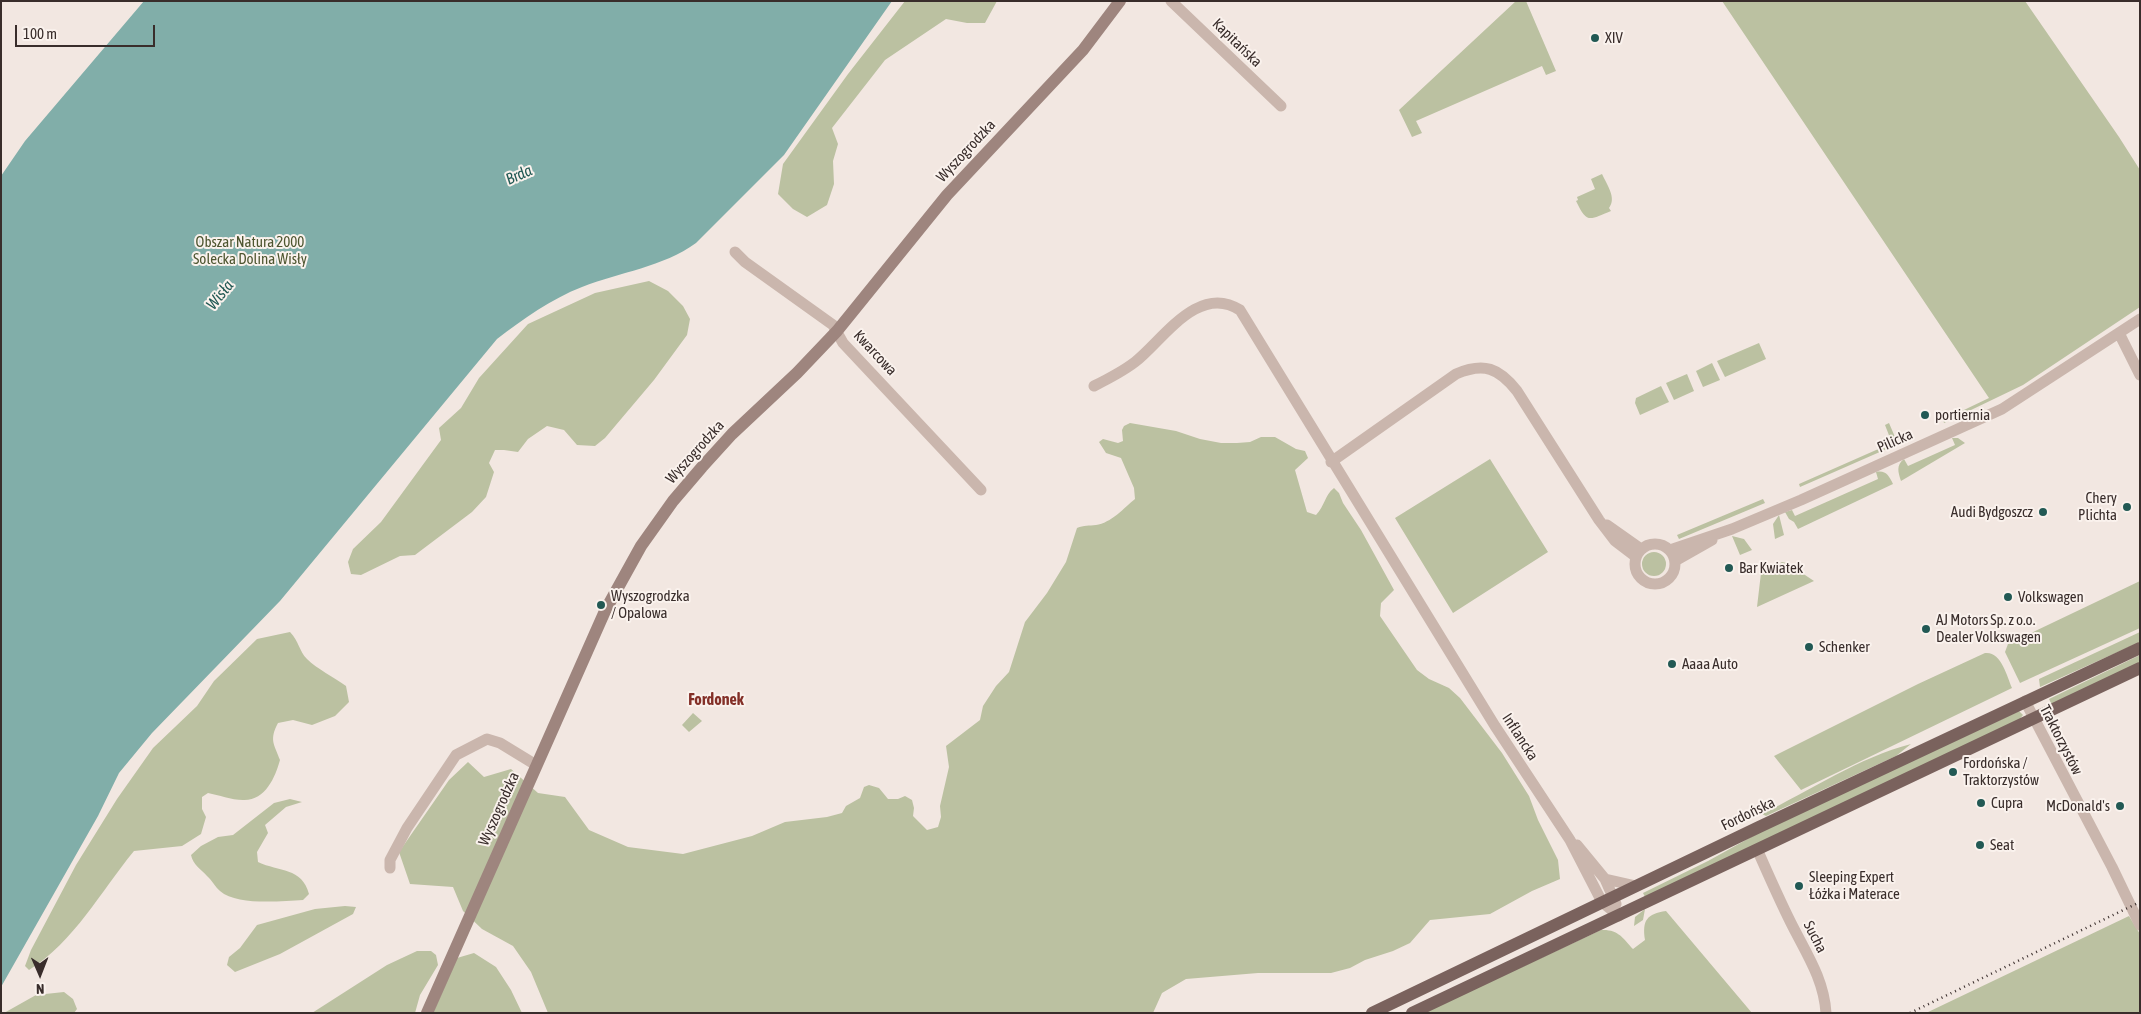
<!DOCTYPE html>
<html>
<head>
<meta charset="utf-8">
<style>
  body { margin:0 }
  #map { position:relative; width:2141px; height:1014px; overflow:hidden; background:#f2e7e1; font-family:"Asap Condensed",sans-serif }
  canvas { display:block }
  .frame { position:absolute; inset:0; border:2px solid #392d2b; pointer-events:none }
  .north { position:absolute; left:15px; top:949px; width:50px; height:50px; -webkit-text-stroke:4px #faf2ed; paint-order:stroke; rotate:179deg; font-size:14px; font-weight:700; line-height:20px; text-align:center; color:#392d2b }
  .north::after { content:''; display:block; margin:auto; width:18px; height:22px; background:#392d2b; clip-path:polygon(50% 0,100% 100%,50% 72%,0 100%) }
  .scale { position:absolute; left:15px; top:25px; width:140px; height:22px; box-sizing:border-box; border:2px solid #392d2b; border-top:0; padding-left:6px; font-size:15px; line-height:18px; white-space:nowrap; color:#392d2b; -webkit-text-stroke:4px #faf2ed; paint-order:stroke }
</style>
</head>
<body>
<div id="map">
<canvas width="2141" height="1014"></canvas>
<div class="frame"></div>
<div class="north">N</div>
<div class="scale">100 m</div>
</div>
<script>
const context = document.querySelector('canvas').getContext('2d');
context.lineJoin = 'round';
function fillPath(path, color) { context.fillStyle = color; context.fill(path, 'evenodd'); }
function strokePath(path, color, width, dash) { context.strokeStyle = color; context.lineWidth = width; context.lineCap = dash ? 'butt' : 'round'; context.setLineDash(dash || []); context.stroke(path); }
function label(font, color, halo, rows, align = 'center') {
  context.font = font + ' "Asap Condensed",sans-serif'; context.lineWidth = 4; context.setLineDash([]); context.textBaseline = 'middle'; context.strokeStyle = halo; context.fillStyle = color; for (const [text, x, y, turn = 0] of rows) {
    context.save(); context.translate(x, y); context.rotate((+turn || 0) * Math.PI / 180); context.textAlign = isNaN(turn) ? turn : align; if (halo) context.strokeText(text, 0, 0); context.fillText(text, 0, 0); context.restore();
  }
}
const green = new Path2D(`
  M905 1H997L985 23H967L946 19 885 60 832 128 838 144 833 161 834 184 827 205 807 217 793 209 778 194 783 164 848 74Z
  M1516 1H1526L1556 71 1546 75 1542 66 1416 121 1422 133 1412 137 1399 110Z
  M1722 1H2025L2119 137 2140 170V307L2023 385 1944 423 1943 420 1989 398Z
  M1602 174C1607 185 1617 198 1609 208L1611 211C1589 220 1587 224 1576 201L1578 200 1577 197 1595 189 1591 179Z
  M649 281 668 291 683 306 690 319 687 335 654 380 605 438 595 446 577 445 564 430 547 426 528 439 518 452 504 450H495L489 463 494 472 486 497 472 512 415 555 400 556 361 575 351 574 348 562 353 549 381 522 441 440 439 428 461 408 479 378 528 324 595 293Z
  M1759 343 1766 359 1725 377 1717 361Z
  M1712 363 1720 380 1703 387 1696 371Z
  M1687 374 1694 391 1674 400 1666 383Z
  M1661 386 1669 402 1640 415 1635 403 1636 398Z
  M1130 423 1176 431 1200 439 1221 443H1237L1250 442 1261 437H1275L1296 449 1305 451 1308 458 1295 470 1307 512 1316 515C1325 506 1324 496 1334 488L1339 493 1343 503 1361 530 1394 590 1381 603 1380 616 1417 670 1429 679 1449 688 1460 698 1502 753 1529 796 1538 820 1558 860 1560 879 1532 891 1490 914 1430 920 1410 943 1393 951 1365 960 1350 968 1331 973H1258L1186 979 1162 993 1153 1013H548L531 972 513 946 482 929 463 911 453 887 410 884 399 852 449 780 468 762 484 777 511 769 538 793 565 797 589 830 628 847 683 854 752 836 785 822 827 817 842 813 846 806 860 798 864 787 869 785 879 788 888 799H898L905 796 912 800 914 808 913 816 927 830 938 827 941 817 940 806 949 767 946 746 980 720 983 706 996 686 1009 672 1025 622 1047 593 1066 562 1077 528C1084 525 1089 526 1096 525 1111 523 1124 508 1135 499L1134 488 1121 458 1106 453 1099 442 1103 439 1118 443 1123 441 1122 430 1124 426Z
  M1889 423 1898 444 1800 487 1799 484 1892 443 1885 425Z
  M1952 438H1958L1965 443 1901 481C1898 472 1896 465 1904 459L1908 466 1955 445Z
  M1490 459 1548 552 1453 613 1395 518Z
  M1876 472C1886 470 1889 476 1893 484L1798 529 1794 522 1789 519 1785 512 1792 510 1795 516 1878 479Z
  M1763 499 1765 503 1679 539 1677 535Z
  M1779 515 1784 535 1775 539 1773 524Z
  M1732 536 1744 539 1752 550 1740 555Z
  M1642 564a12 12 0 1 1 24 0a12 12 0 1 1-24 0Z
  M1782 562 1787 563 1814 581 1757 607 1761 573Z
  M2140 581V628L2020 683 2005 652 2008 644Z
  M290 632C299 641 299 651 307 659 317 669 334 677 346 686L349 702 335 716 312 725 293 720 278 723C269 740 274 744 280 760 275 778 265 801 243 800 231 800 219 795 208 793L202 797V809L206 817 201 834 182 846 134 851C101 891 74 942 29 970L25 966 31 950 76 865 117 799 153 748 197 706 214 681 257 639Z
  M2140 632V642L2040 687 2039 679Z
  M1985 653C2001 651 2007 676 2012 688L1801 790 1774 756 1918 684Z
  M2140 655V663L2052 705 2049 699Z
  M2019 711 2023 715 2018 721 1645 897 1643 893 1708 861 1764 830Z
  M693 713 702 721 689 732 682 725Z
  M1911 744 1896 756 1766 816 1762 814C1809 791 1860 757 1911 744Z
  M290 799 302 802 286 807 265 825 268 833 257 852 258 862C279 872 302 867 309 894L303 900C281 901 237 906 220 891 215 887 212 880 207 876 201 869 193 865 191 855L201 846 218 837 233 835 274 803Z
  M345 906 356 907 353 914 280 954 235 972 227 965 229 957 240 948 257 925 315 909Z
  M1645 909 1643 920 1634 926 1635 917Z
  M1666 911 1752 1013H1423L1601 930C1618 929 1623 938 1633 949L1645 940C1642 920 1647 914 1666 911Z
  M2129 916 2140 934V1013H1926Z
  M417 951H431L436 955 438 965 420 995 415 1013H312L387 965Z
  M474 953 496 967 511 990 522 1013H433L457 958Z
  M64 992 73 999 77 1009 74 1013H4L36 995Z`);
const water = new Path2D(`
  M144 1H892L784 155 696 243C663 267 620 272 582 287 551 299 523 319 497 339L280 601 152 733 119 773 98 816 1 987V176L25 141Z`);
const street = new Path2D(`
  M1171 1 1281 106
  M735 252 745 262 833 325 843 343 981 490
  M2119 333 2140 375
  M1094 386C1108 379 1122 372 1135 362 1163 340 1198 283 1240 310L1495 726 1570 840 1602 902 1619 916
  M1331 462 1456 374C1484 362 1499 368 1517 391L1599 520 1615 541 1636 557
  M1607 525 1641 549
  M1635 564a20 20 0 1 1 40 0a20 20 0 1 1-40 0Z
  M1670 550 1732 529 1801 500 2002 409 2140 319
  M1675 561 1712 540
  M2025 701 2112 867 2140 925
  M1577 845 1605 879 1616 904
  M1757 849C1768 874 1779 899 1791 923 1806 953 1824 979 1826 1013
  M390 868V860L407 828 456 755 487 739 500 743 536 765
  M1605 879 1636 886`);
const secondary = new Path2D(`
  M427 1013 605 611 641 546 673 501 702 467 732 434 797 373 837 331 947 195 1083 50 1120 1`);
const primary = new Path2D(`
  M1372 1013 1759 827 2140 648
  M1412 1013 2140 668`);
const rail = new Path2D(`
  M1910 1013 2140 902`);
const markers = [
  [1595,38,5,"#225954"],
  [1925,415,5,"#225954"],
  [2127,507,5,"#225954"],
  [2043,512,5,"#225954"],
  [1729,568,5,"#225954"],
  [2008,597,5,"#225954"],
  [601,605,5,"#225954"],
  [1926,629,5,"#225954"],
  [1809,647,5,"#225954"],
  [1672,664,5,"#225954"],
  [1953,772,5,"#225954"],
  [1981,803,5,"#225954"],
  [2120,806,5,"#225954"],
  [1980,845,5,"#225954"],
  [1799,886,5,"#225954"]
];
const poiNames = [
  ["XIV",1605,38],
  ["portiernia",1935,415],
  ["Chery",2117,498,"right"],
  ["Plichta",2117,515,"right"],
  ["Audi Bydgoszcz",2033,512,"right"],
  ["Bar Kwiatek",1739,568],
  ["Wyszogrodzka",611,596],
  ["/ Opalowa",611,613],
  ["Volkswagen",2018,597],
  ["AJ Motors Sp. z o.o.",1936,620],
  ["Dealer Volkswagen",1936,637],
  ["Schenker",1819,647],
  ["Aaaa Auto",1682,664],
  ["Fordońska /",1963,763],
  ["Traktorzystów",1963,780],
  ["Cupra",1991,803],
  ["McDonald's",2110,806,"right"],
  ["Seat",1990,845],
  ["Sleeping Expert",1809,877],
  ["Łóżka i Materace",1809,894]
];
const streetNames = [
  ["Kapitańska",1237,43,44],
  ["Wyszogrodzka",966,151,-47],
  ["Kwarcowa",875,353,47],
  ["Pilicka",1895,441,-24],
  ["Wyszogrodzka",695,452,-48],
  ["Inflancka",1520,737,57],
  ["Traktorzystów",2061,740,63],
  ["Wyszogrodzka",499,809,-66],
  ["Fordońska",1748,814,-26],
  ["Sucha",1815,937,63]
];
const parkNames = [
  ["Obszar Natura 2000",250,242],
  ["Solecka Dolina Wisły",250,259]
];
const waterNames = [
  ["Brda",519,175,-24],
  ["Wisła",220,295,-51]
];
const neighbourhoodNames = [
  ["Fordonek",716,700]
];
fillPath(green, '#bbc1a1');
fillPath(water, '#81aea9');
strokePath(street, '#cab6ad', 11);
strokePath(secondary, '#9e857e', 12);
strokePath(primary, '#7a625d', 12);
strokePath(rail, '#392d2b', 2.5, [1, 4]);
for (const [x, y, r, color] of markers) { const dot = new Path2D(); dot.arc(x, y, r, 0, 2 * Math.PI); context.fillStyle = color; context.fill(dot); strokePath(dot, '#faf2ed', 2); }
label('15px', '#392d2b', '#faf2ed', poiNames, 'left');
label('15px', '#392d2b', '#faf2ed', streetNames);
label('15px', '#4e5630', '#faf2ed', parkNames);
label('italic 16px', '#225954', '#faf2ed', waterNames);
label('bold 16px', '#843028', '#faf2ed', neighbourhoodNames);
</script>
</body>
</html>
